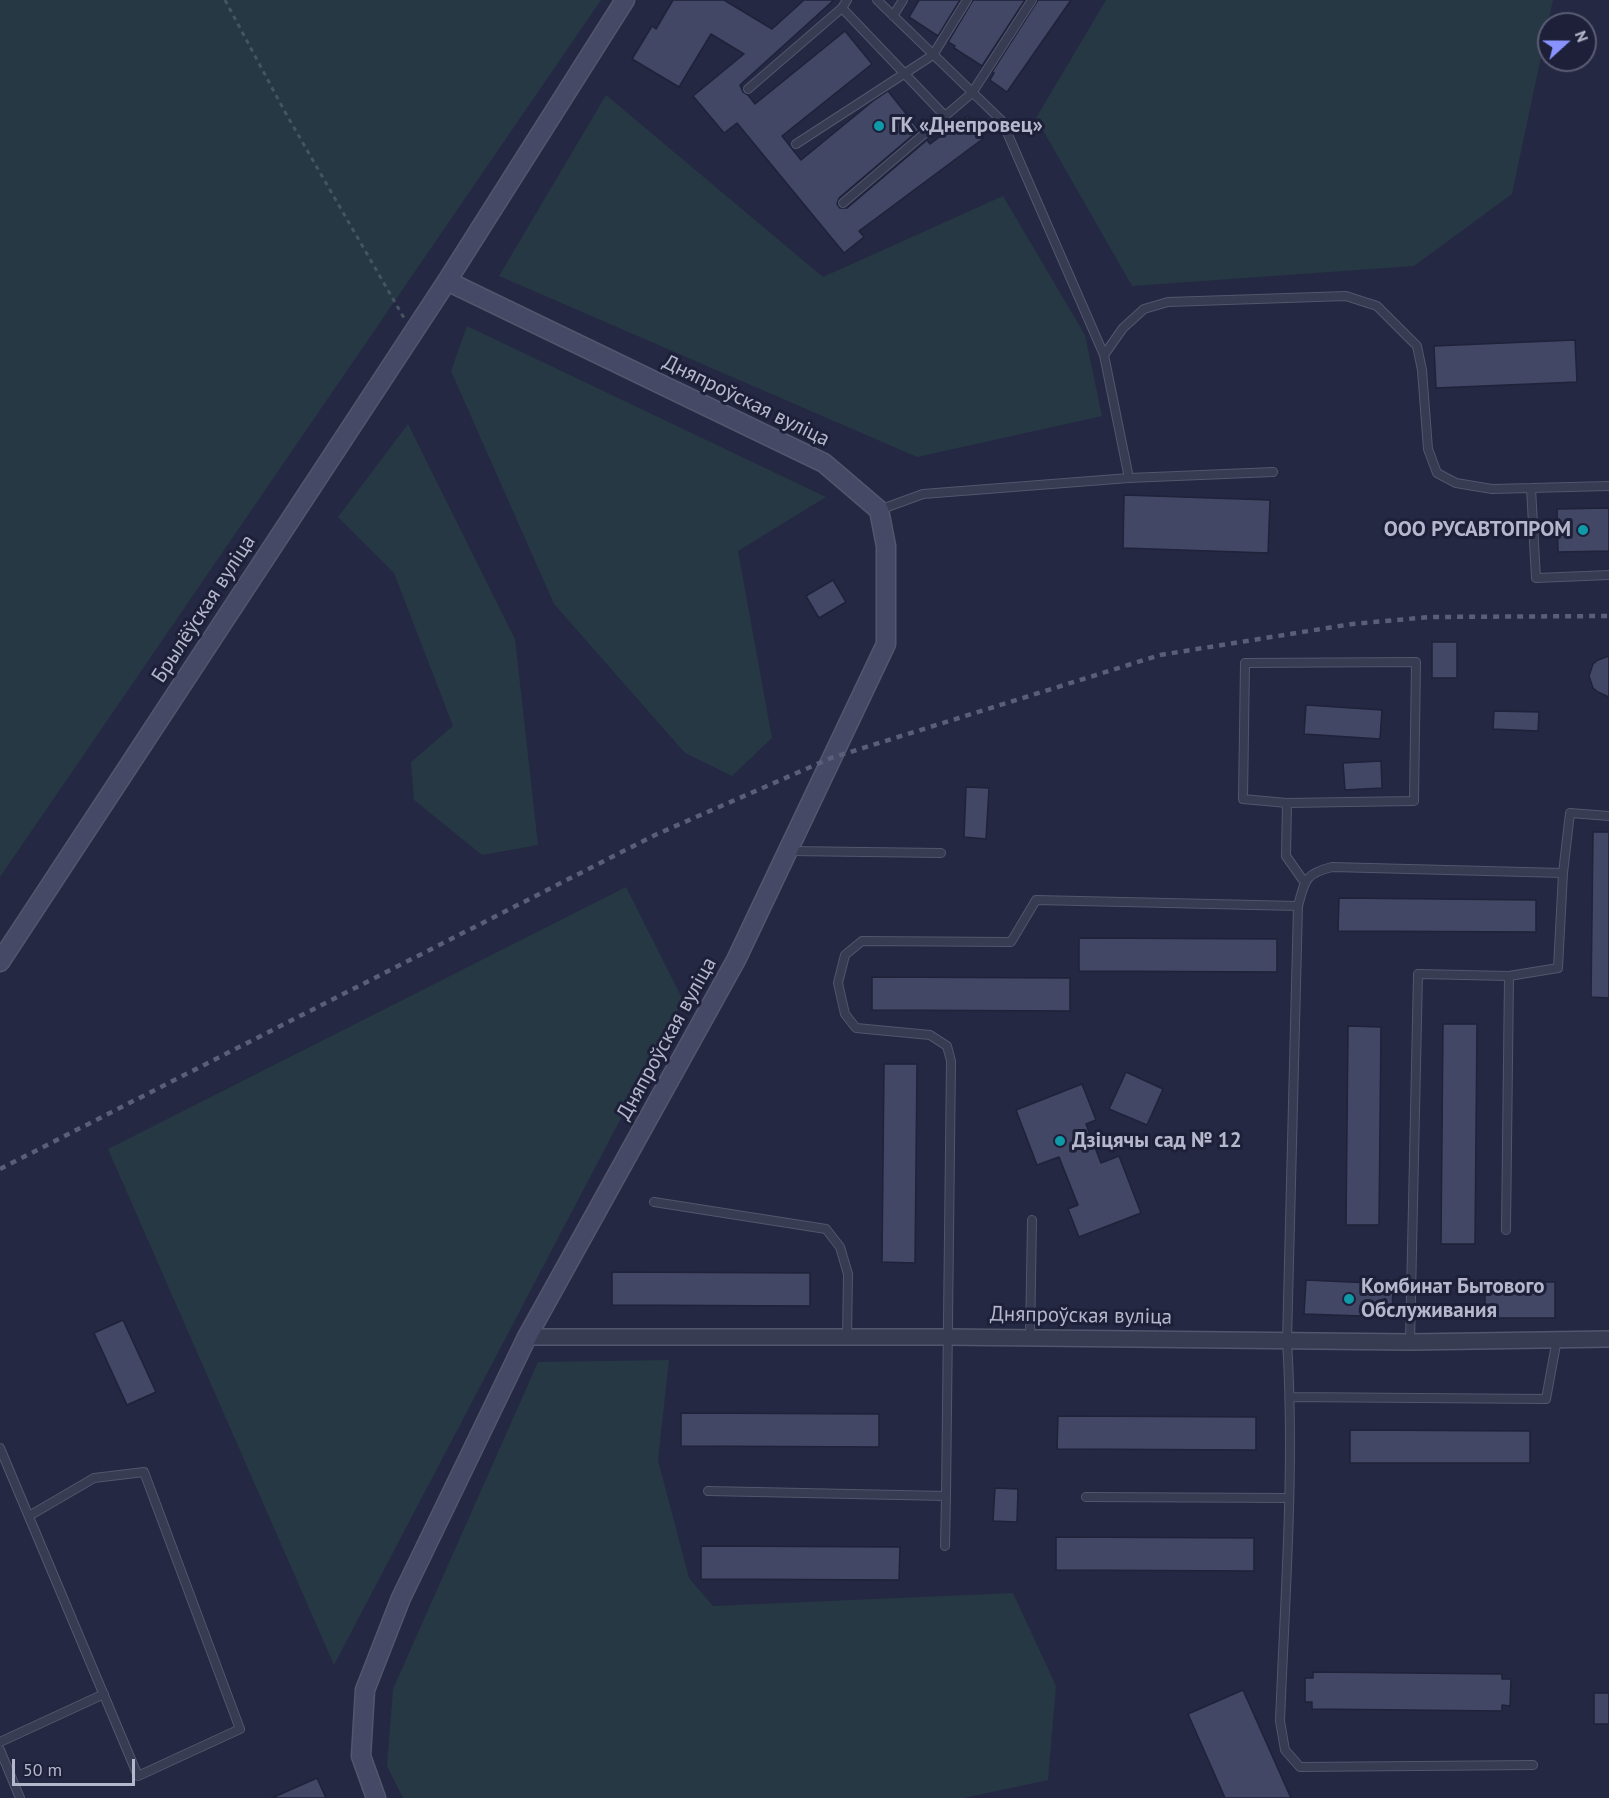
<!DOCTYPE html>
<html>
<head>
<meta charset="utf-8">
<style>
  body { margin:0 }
  #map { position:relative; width:1609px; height:1798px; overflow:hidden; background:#242843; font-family:"PT Sans",sans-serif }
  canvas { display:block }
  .north { position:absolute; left:1537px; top:12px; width:60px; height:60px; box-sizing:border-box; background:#1d2038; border:2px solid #5a5d73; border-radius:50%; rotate:69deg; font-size:16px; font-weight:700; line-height:24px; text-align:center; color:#b5b8cc }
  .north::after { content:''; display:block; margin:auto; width:21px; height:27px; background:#8893ff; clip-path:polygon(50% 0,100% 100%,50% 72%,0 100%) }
  .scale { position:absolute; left:12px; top:1759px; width:123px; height:27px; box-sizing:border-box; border:3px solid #b5b8cc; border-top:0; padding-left:8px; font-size:18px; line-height:21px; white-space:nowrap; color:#b5b8cc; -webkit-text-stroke:4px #1d2038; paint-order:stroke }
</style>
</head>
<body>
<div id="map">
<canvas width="1609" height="1798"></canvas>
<div class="north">N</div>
<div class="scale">50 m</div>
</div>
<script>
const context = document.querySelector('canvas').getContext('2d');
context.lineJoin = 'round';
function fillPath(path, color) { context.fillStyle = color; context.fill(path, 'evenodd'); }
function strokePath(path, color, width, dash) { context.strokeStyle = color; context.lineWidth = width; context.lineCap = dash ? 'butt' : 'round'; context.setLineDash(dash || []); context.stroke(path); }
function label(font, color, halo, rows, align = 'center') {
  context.font = font + ' "PT Sans",sans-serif'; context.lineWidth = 6; context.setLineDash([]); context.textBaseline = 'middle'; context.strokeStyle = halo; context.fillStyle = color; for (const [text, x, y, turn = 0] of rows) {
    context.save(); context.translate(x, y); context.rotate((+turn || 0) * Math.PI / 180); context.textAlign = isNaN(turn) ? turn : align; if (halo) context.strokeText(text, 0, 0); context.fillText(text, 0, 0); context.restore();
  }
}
const green = new Path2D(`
  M0 0H601L0 877Z
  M1106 0H1553L1512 194 1414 266 1132 286 1036 118Z
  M606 95 823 277 1003 196 1085 335 1102 416 917 457 499 276Z
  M467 326 826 497 738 551 772 738 732 776 685 753 554 604 451 371Z
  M408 424 515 639 538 845 482 855 414 800 411 762 453 726 394 573 338 517Z
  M626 887 683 1000 334 1665 108 1149Z
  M669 1360 658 1460 689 1578 713 1606 1013 1593 1056 1686 1048 1780 964 1798H403L387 1766 393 1689 538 1362Z`);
const building = new Path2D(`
  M673 0H724L772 29 804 0H834L740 85 743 92 748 95 755 104 845 31 872 64 782 136 801 160 873 101 888 91 919 130 839 198 837 204 840 208H847L927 140 930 144 968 116 984 138 859 231 864 237 844 253 737 123 724 133 693 96 744 54 711 34 679 87 632 59 652 26 656 29Z
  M919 0H960L938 36 909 17Z
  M973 0H1025L982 66 954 48 955 46 948 42Z
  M1038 0H1071L1007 92 990 80 994 73 992 72Z
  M1575 340 1577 382 1436 388 1434 346Z
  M1124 495 1270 500 1268 553 1123 548Z
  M1609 508V551L1558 552 1557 509Z
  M833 580 846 602 819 618 806 596Z
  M1432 642H1457V678H1432Z
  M1609 656V697L1598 692 1593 688 1589 676 1593 664 1598 660Z
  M1306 705 1382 710 1380 739 1304 734Z
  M1494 711 1539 712 1538 731 1493 729Z
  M1381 761 1382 788 1345 790 1343 763Z
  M966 787 989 788 986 839 964 837Z
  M1593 832H1609V998L1591 997Z
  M1339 898 1536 900V932L1338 931Z
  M1079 938 1277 939V972L1079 971Z
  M872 977 1070 978V1011L872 1010Z
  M1443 1024H1477L1475 1244H1441Z
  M1348 1026 1381 1027 1379 1225H1346Z
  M884 1064H917L915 1263 882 1262Z
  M1126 1072 1163 1089 1147 1125 1109 1109Z
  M1082 1084 1096 1120 1086 1124 1101 1163 1119 1156 1141 1213 1079 1237 1068 1209 1078 1205 1059 1157 1037 1165 1016 1110Z
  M612 1272 810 1273V1306L612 1305Z
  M1306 1280 1393 1284 1392 1317 1304 1314Z
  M1485 1282H1555V1318H1485Z
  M123 1320 156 1392 127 1405 94 1333Z
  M681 1413 879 1414V1447L681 1446Z
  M1058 1416 1256 1417V1450L1057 1449Z
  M1350 1430 1530 1431V1463H1350Z
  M995 1488 1018 1489 1017 1522 993 1521Z
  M1056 1537 1254 1538V1571L1056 1570Z
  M701 1546 900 1547 899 1580 701 1579Z
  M1313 1672 1502 1674V1679H1511L1510 1706 1502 1705V1711L1312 1709V1702H1305V1678H1313Z
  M1243 1690 1291 1798H1225L1188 1714Z
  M1594 1693H1609V1724H1594Z
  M317 1778 326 1798H272Z`);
const path = new Path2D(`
  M225 0 285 112 404 318`);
const lane = new Path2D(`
  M877 0 1002 121 1104 355
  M842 8 945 116
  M893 16 903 0
  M748 89 842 8 847 0
  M796 144 933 55 967 0
  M843 203 972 93 1032 0
  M1129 478 1104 355 1123 328 1144 309 1168 302 1346 296 1377 306 1417 346 1422 370 1428 449 1437 473 1456 483 1492 489 1609 486
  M1531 488 1536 578 1609 575
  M879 510 923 494 1129 478 1273 472
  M1287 803 1243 799 1245 663 1416 662 1414 801 1287 803 1286 856 1305 883
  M789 851 941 853
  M1563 873 1570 813 1609 816
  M1298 906C1305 881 1304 874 1332 867L1563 873 1558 968 1509 976 1418 974 1410 1342
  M654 1202 826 1229 840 1247 848 1274 847 1338
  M1506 1230 1509 976
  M1030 1338 1032 1220
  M1290 1397 1546 1399 1557 1339
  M0 1448 138 1776 240 1729 144 1472 94 1478 29 1516
  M708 1491 946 1496 951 1061 947 1046 930 1035 856 1028 845 1014 838 983 845 955 862 941 1011 942 1036 900 1298 906 1287 1341C1295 1467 1285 1594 1280 1721L1285 1750 1300 1767 1533 1765
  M1086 1497 1289 1498
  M945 1546 946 1496
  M0 1742 104 1694
  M0 1750 20 1798`);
const street = new Path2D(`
  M527 1337H947L1410 1342 1609 1339`);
const secondary = new Path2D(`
  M0 962 447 281 625 0
  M376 1798 361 1756 365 1690 401 1598 527 1337 736 960 886 644V546L879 510 824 463 447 281`);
const rail = new Path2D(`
  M0 1169 655 835 831 758 1160 655 1352 624 1430 617 1609 616`);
const markers = [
  [879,126,6,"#0f9aa8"],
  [1583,530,6,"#0f9aa8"],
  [1060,1141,6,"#0f9aa8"],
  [1349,1299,6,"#0f9aa8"]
];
const poiNames = [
  ["ГК «Днепровец»",891,126],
  ["ООО РУСАВТОПРОМ",1571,530,"right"],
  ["Дзіцячы сад № 12",1072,1141],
  ["Комбинат Бытового",1361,1287],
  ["Обслуживания",1361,1311]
];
const streetNames = [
  ["Дняпроўская вуліца",746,401,26],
  ["Брылёўская вуліца",204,609,-57],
  ["Дняпроўская вуліца",667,1039,-61],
  ["Дняпроўская вуліца",1081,1316,1]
];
fillPath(green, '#263844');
fillPath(building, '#424765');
strokePath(building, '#1f2239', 1.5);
strokePath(lane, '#53566c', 10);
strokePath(street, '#53566c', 18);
strokePath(secondary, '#53566c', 21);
strokePath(path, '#445560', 3, [4.5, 4.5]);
strokePath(lane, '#383c52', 8);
strokePath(street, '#383c52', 15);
strokePath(secondary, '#464966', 18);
strokePath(rail, '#5a5e7a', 4.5, [6, 6]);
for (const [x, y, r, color] of markers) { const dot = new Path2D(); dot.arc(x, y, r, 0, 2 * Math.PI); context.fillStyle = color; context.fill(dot); strokePath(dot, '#1d2038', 2); }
label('bold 21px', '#b5b8cc', '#1d2038', poiNames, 'left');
label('21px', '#b5b8cc', '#1d2038', streetNames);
</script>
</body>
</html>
